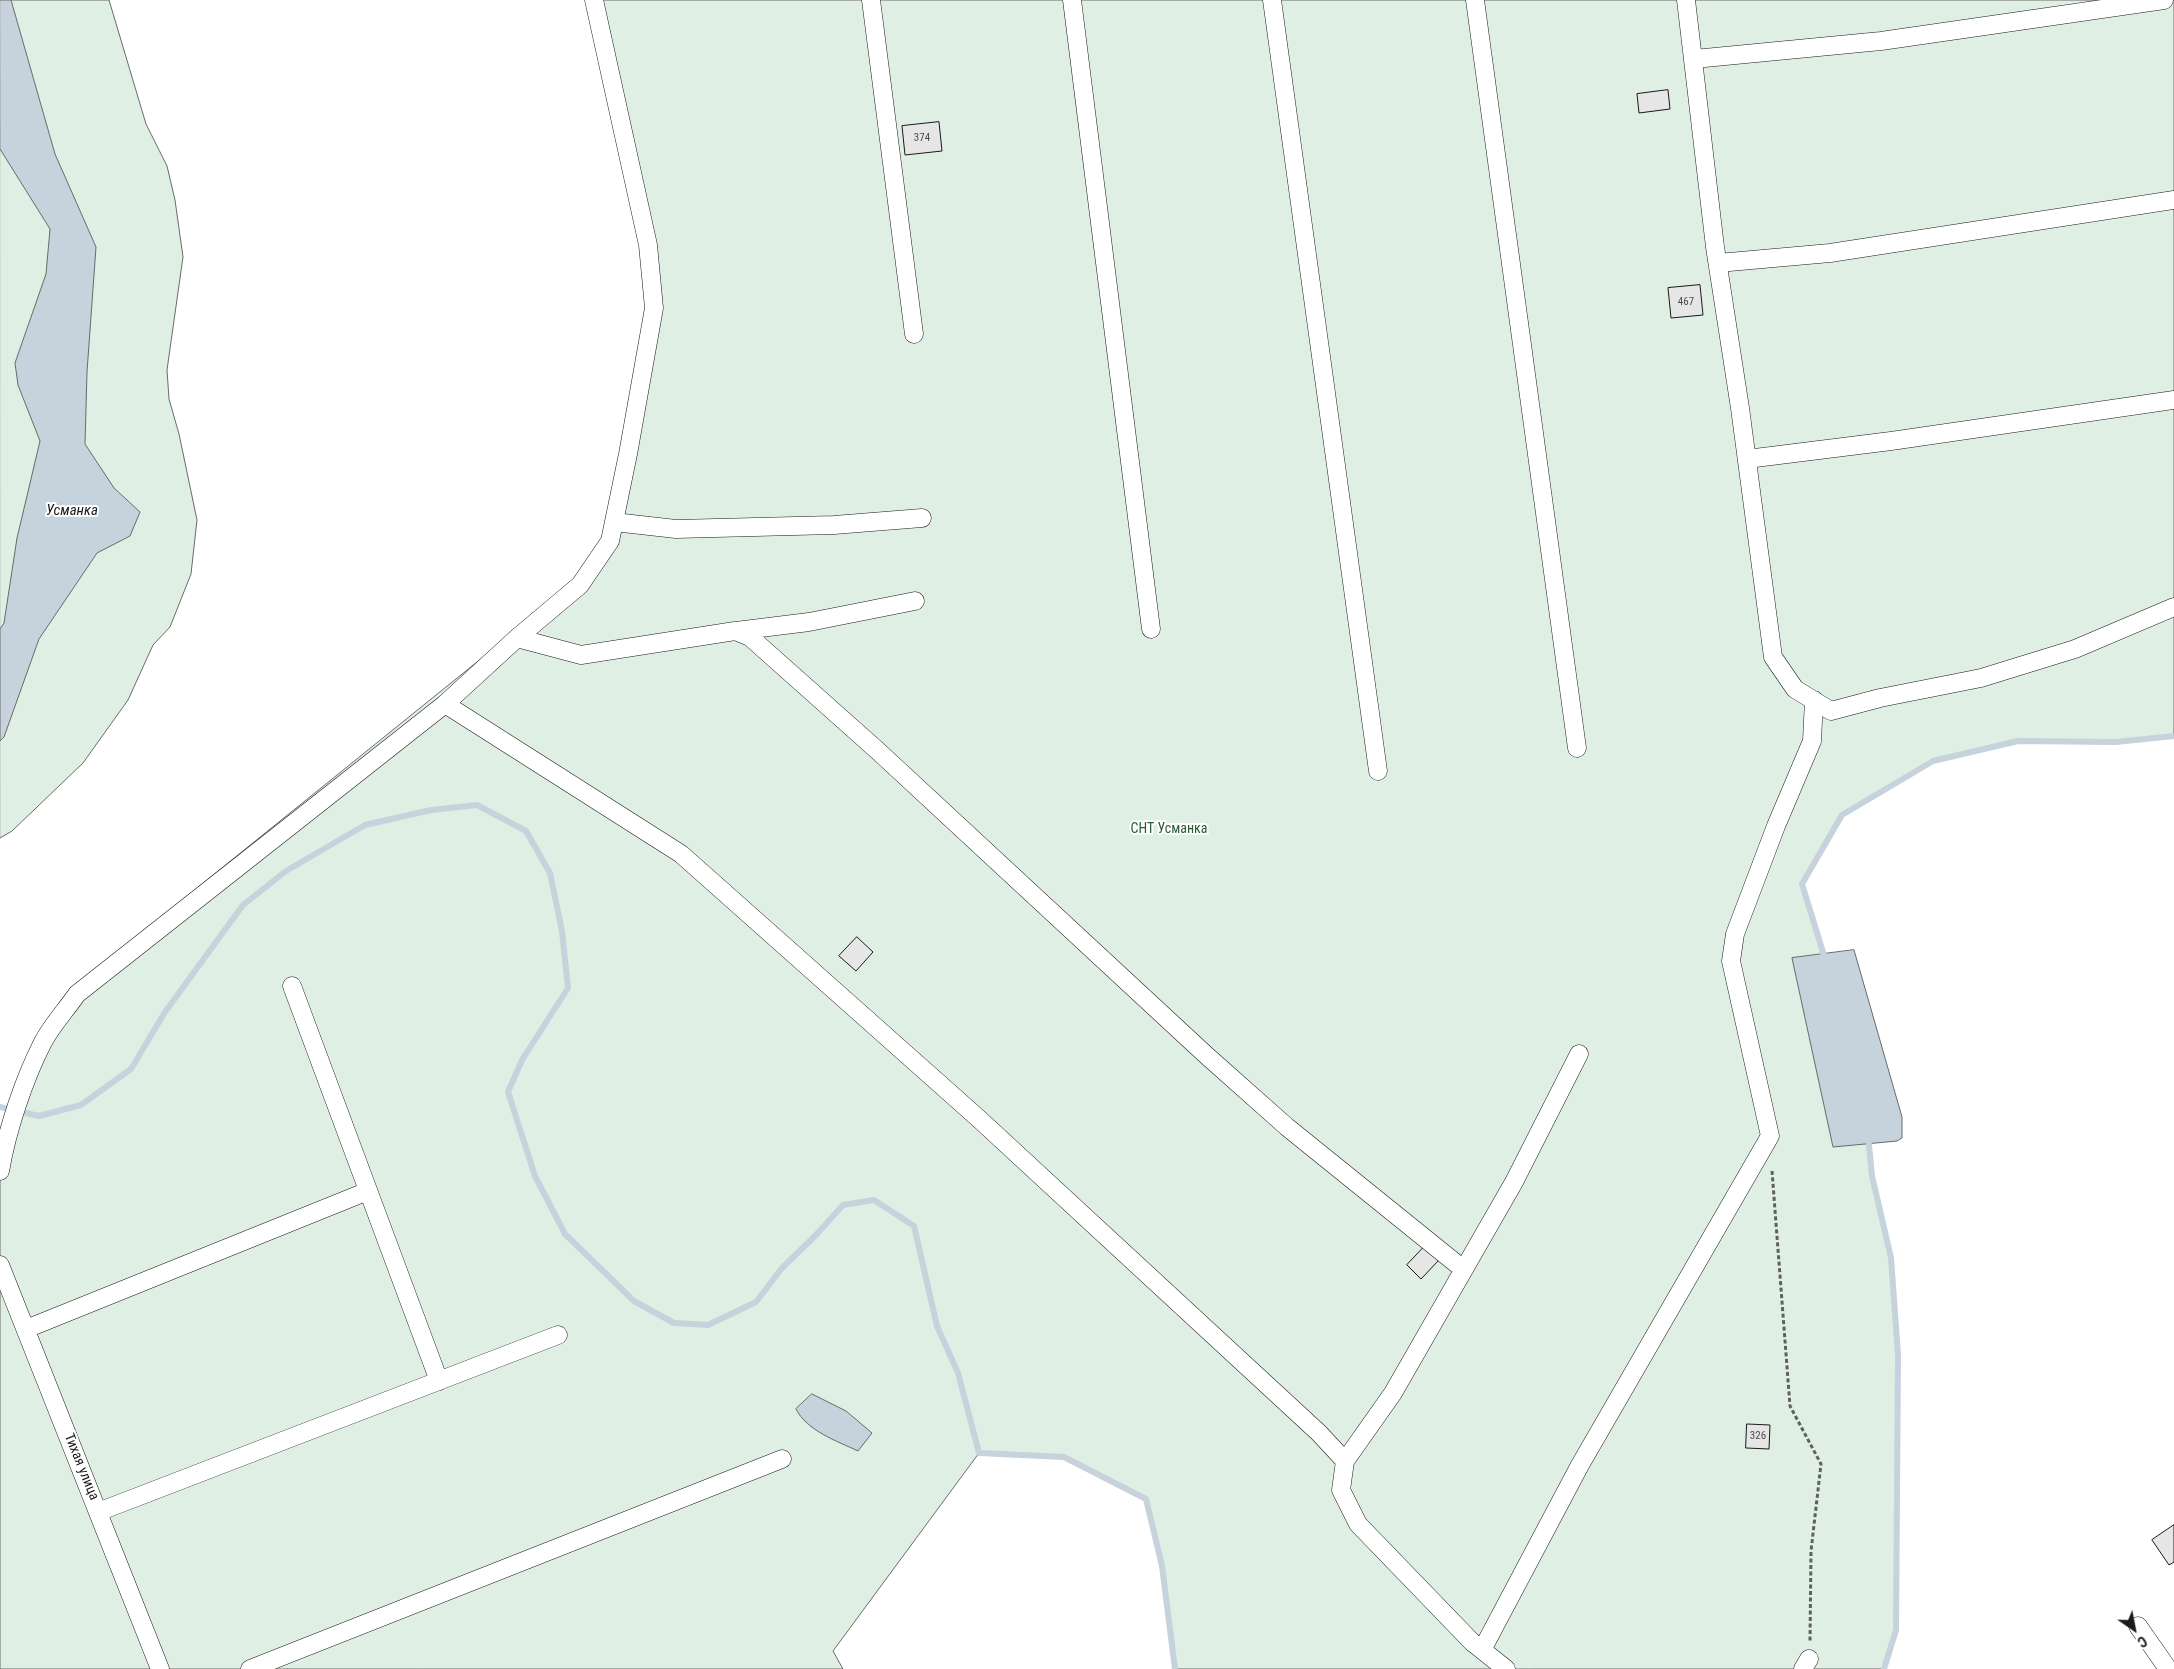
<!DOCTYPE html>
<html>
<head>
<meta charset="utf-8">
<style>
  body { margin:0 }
  #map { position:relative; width:2174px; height:1669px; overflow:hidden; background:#fff; font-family:"Roboto Condensed",sans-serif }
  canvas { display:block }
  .north { position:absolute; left:2109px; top:1604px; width:50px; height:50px; -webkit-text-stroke:4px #fff; paint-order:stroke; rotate:147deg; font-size:14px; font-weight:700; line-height:20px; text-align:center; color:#1a1a1a }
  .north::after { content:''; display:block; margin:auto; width:18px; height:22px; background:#1a1a1a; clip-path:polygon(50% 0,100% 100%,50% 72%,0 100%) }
</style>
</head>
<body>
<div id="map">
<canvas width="2174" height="1669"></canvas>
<div class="north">С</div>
</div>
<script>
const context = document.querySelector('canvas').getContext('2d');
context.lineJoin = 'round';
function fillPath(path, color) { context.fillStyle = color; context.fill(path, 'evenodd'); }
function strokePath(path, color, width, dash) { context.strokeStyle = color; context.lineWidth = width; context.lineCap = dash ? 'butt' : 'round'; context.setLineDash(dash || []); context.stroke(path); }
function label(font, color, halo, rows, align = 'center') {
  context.font = font + ' "Roboto Condensed",sans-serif'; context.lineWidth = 4; context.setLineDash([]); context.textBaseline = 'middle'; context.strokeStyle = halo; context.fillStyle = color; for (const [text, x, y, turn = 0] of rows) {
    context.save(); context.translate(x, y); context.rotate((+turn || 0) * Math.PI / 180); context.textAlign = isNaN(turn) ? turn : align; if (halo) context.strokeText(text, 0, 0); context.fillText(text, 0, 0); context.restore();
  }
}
const green = new Path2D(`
  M0 0H109L146 124 167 166 175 200 183 257 167 370 169 399 179 434 197 520 191 574 170 627 153 645 128 700 83 763 12 831 0 838Z
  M589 0H2174V736L2116 742 2018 741 1933 761 1842 815 1802 884 1839 1002 1868 1133 1872 1176 1891 1258 1898 1355 1896 1630 1884 1669H1175L1162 1566 1146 1499 1064 1457 979 1453 833 1651 843 1669H0V1131L37 1039 72 989 576 582 604 539 648 309 641 246Z`);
const water = new Path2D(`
  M0 0H11L55 154 96 247 87 372 85 444 114 488 140 512 130 536 97 553 39 639 4 737 0 741V629L4 623 17 538 40 441 18 385 15 363 46 274 50 229 0 149Z
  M1854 950 1902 1117V1138L1897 1141 1833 1147 1792 958Z
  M812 1394 846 1411 872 1433 858 1451C837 1441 807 1431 796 1409Z`);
const stream = new Path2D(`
  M1826 962 1802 884 1842 815 1933 761 2018 741 2116 742 2174 736
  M0 1107 39 1116 81 1105 131 1069 165 1012 243 905 286 871 365 825 431 810 477 805 526 831 550 873 562 931 568 988 522 1060 508 1092 535 1176 565 1234 634 1301 674 1323 708 1325 756 1302 782 1268 816 1235 843 1205 874 1200 914 1226 937 1326 958 1373 979 1453 1064 1457 1146 1499 1162 1566 1175 1669
  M1868 1135 1872 1176 1891 1258 1898 1355 1896 1630 1884 1669`);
const building = new Path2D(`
  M1668 90 1670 109 1639 113 1637 94Z
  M939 122 942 151 905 155 902 126Z
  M1700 285 1703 315 1671 318 1668 288Z
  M857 937 873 952 856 971 839 956Z
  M1425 1246 1439 1260 1421 1279 1407 1265Z
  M1747 1424 1770 1425 1769 1449 1746 1448Z
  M2174 1525V1562L2169 1565 2152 1540Z`);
const path = new Path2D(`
  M1772 1171 1790 1406 1821 1464 1811 1551 1810 1641`);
const minor = new Path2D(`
  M871 0 914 334
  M1072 0 1151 629
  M1272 0 1378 771
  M1475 0 1577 748
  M1686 0 1715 247 1740 408 1773 657 1795 689 1831 711 1880 698 1981 678 2075 649 2174 607
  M1694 59 1881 41 2164 0
  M1718 263 1830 253 2174 200
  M1747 459 1891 441 2174 400
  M614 522 676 529 834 525 922 518
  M736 631 809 622 915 601
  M517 638 581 655 735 631 750 637 878 751 1206 1055 1287 1127 1463 1269
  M445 704 681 854 978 1118 1319 1433 1345 1461 1341 1490 1358 1524 1472 1642 1506 1669
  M292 986 439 1381
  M0 1171C7 1130 24 1079 43 1042 52 1025 66 1010 77 994L445 704 517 638 580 585 610 541 628 454 654 308 648 245 594 0
  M0 1265 160 1669
  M26 1329 368 1191
  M1345 1461 1393 1393 1514 1182 1579 1054
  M98 1512 558 1335
  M2138 1626 2168 1669
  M1482 1650 1580 1465 1770 1136 1731 961 1735 934 1776 826 1812 741 1814 700
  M250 1669 782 1459
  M1803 1669 1809 1659`);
const numberNames = [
  ["374",922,138],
  ["467",1686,302],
  ["326",1758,1436]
];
const parkNames = [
  ["СНТ Усманка",1169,829]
];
const streetNames = [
  ["Тихая улица",81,1467,68]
];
const waterNames = [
  ["Усманка",72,511]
];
fillPath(green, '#e0efe3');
strokePath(green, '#6a6a6a', 1);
fillPath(water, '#c6d2dc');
strokePath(water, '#6a6a6a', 1);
strokePath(stream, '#c6d2dc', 6);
fillPath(building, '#e6e6e6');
strokePath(building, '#1a1a1a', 1);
strokePath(minor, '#1a1a1a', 19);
strokePath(path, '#5f5f5f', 3, [4, 2.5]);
strokePath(minor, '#fff', 18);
label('11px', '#4d4d4d', null, numberNames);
label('14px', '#2b5a34', '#fff', parkNames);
label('14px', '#1a1a1a', '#fff', streetNames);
label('italic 15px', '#1a1a1a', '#fff', waterNames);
</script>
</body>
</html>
